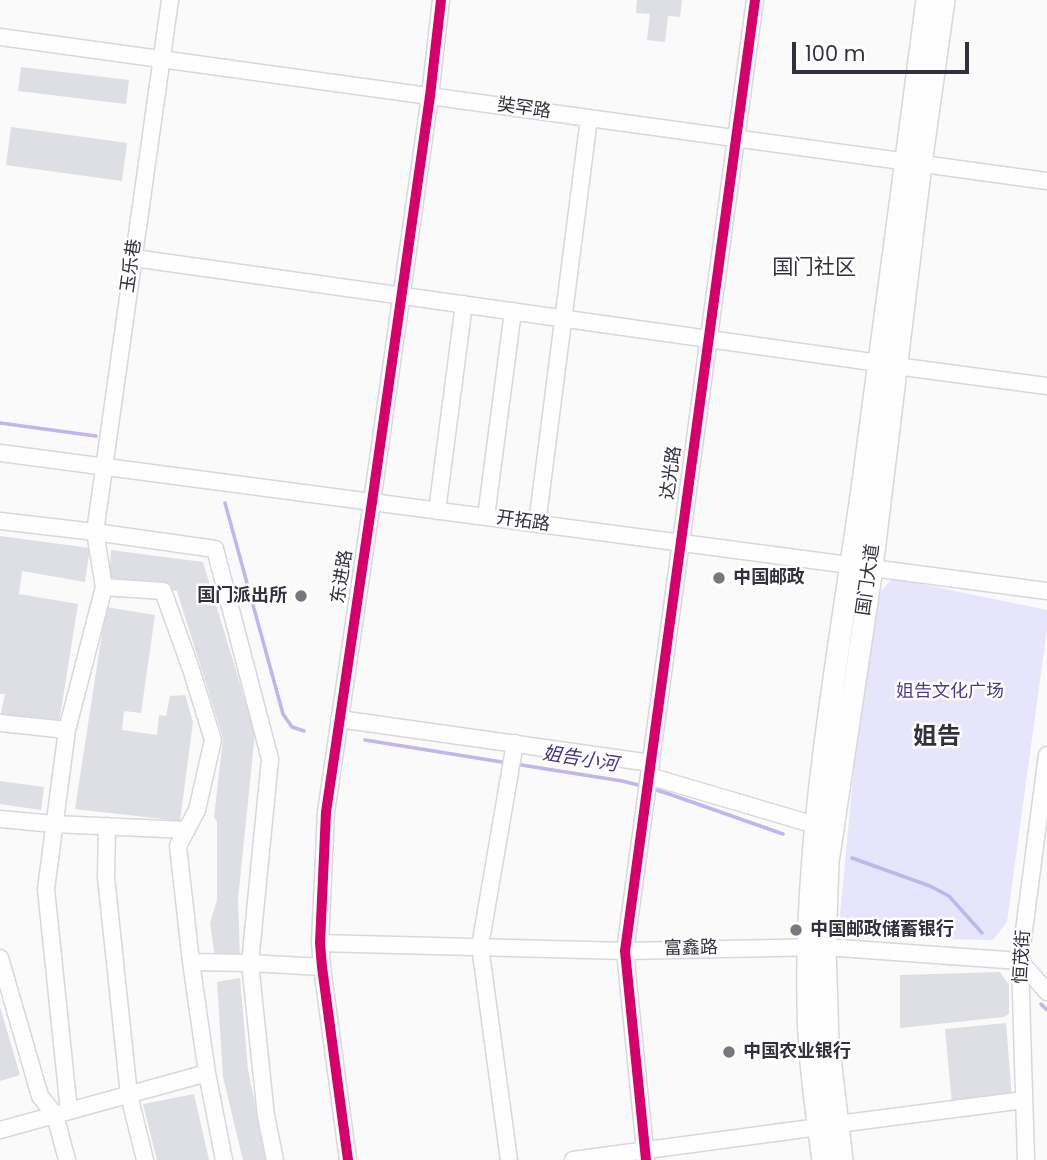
<!DOCTYPE html>
<html>
<head>
<meta charset="utf-8">
<style>
  body { margin:0 }
  #map { position:relative; width:1047px; height:1160px; overflow:hidden; background:#fafafa; font-family:Poppins,sans-serif }
  canvas { display:block }
  .scale { position:absolute; left:792px; top:42px; width:177px; height:32px; box-sizing:border-box; border:4px solid #31303d; border-top:0; padding-left:9px; font-size:21px; line-height:24px; white-space:nowrap; color:#31303d; -webkit-text-stroke:5px #fff; paint-order:stroke }
</style>
</head>
<body>
<div id="map">
<canvas width="1047" height="1160"></canvas>
<div class="scale">100 m</div>
</div>
<script>
const context = document.querySelector('canvas').getContext('2d');
context.lineJoin = 'round';
function fillPath(path, color) { context.fillStyle = color; context.fill(path, 'evenodd'); }
function strokePath(path, color, width, dash) { context.strokeStyle = color; context.lineWidth = width; context.lineCap = dash ? 'butt' : 'round'; context.setLineDash(dash || []); context.stroke(path); }
function label(font, color, halo, rows, align = 'center') {
  context.font = font + ' Poppins,"Noto Sans SC",sans-serif'; context.lineWidth = 5; context.setLineDash([]); context.textBaseline = 'middle'; context.strokeStyle = halo; context.fillStyle = color; for (const [text, x, y, turn = 0] of rows) {
    context.save(); context.translate(x, y); context.rotate((+turn || 0) * Math.PI / 180); context.textAlign = isNaN(turn) ? turn : align; if (halo) context.strokeText(text, 0, 0); context.fillText(text, 0, 0); context.restore();
  }
}
const green = new Path2D(`
  M892 578 1047 610V629L1007 922 993 940 838 937 869 606Z`);
const stream = new Path2D(`
  M0 423 96 436
  M225 503 283 714 292 727 304 731
  M365 740 508 763
  M515 764 622 781 642 786
  M653 789 669 794 783 834
  M852 858 930 886 949 896 982 933
  M1041 1004 1047 1010`);
const building = new Path2D(`
  M637 0H682L680 17 668 16 665 42 647 40 650 14 636 13Z
  M21 67 129 80 126 104 18 91Z
  M11 127 127 143 122 181 6 165Z
  M0 536 90 548 85 582 22 571 19 594 78 604 59 723 0 717 5 694H0Z
  M111 550 203 562 255 733 238 899 240 958H215L210 923 217 900V822L214 817 223 738 177 591 109 581Z
  M106 607 155 615 141 713 124 711 122 730 157 735 159 715 166 716 170 696 185 695 193 722 180 821 75 809Z
  M0 781 44 787 41 810 0 804Z
  M1000 972 1009 985V1014L1004 1017 900 1028V975Z
  M240 978 248 1070 267 1160H243L223 1077 217 982Z
  M0 1007 20 1075 0 1081Z
  M1006 1023 1012 1098 952 1104 945 1029Z
  M194 1094 209 1160H157L143 1104Z`);
const minor = new Path2D(`
  M0 37 1047 181
  M134 258 879 363
  M896 366 1047 386
  M0 453 1047 591
  M437 511 464 304
  M486 517 513 311
  M0 521 95 532 215 549 270 759 250 963 266 1116 275 1160
  M537 524 589 118
  M104 587 163 591 191 669 213 740 197 810 178 846 191 962 207 1073 224 1160
  M339 719 651 763
  M0 723 67 730
  M649 776 815 825
  M0 819 54 824 187 830
  M107 826 106 877 129 1095 145 1160
  M320 943 625 951 825 947 1020 961 1047 992
  M0 958 40 1096 55 1115 67 1160
  M191 962 250 963 322 967
  M69 1111 46 889 67 730 104 587 95 532 170 0
  M838 1124 1024 1100
  M0 1130 207 1073
  M348 1160 322 967 320 943 326 812 372 502 430 96 441 0
  M509 1160 480 946 515 743
  M573 1160 819 1127
  M646 1160 625 951 755 0
  M1026 1160 1020 961 1047 755`);
const highway = new Path2D(`
  M823 1160C816 1108 808 1055 808 1002 805 830 838 659 862 489 885 326 905 163 927 0
  M842 1160 828 1041 825 947 828 862 872 568 921 164 944 0`);
const cycleway = new Path2D(`
  M348 1160 322 967 320 943 326 812 372 502 430 96 441 0
  M646 1160 625 951 755 0`);
const markers = [
  [719,578,7,"#77777f"],
  [301,596,7,"#77777f"],
  [796,930,7,"#77777f"],
  [729,1052,7,"#77777f"]
];
const streetNames = [
  ["奘罕路",524,109,8],
  ["玉乐巷",132,266,-82],
  ["达光路",672,473,-82],
  ["开拓路",523,522,8],
  ["东进路",343,577,-81],
  ["国门大道",869,580,-82],
  ["富鑫路",691,949,-1],
  ["恒茂街",1023,957,-87]
];
const poiNames = [
  ["中国邮政",733,578],
  ["国门派出所",287,596,"right"],
  ["中国邮政储蓄银行",810,930],
  ["中国农业银行",743,1052]
];
const parkNames = [
  ["姐告文化广场",950,692]
];
const waterNames = [
  ["姐告小河",580,760,9]
];
const quarterNames = [
  ["国门社区",814,269]
];
const districtNames = [
  ["姐告",937,738]
];
fillPath(green, '#e6e5fc');
strokePath(stream, '#bcb7ef', 3.5);
fillPath(building, '#dedee5');
strokePath(minor, '#d7d7dd', 19);
strokePath(highway, '#d7d7dd', 24);
strokePath(minor, '#fefefe', 16);
strokePath(highway, '#fefefe', 21);
strokePath(cycleway, '#d6006c', 10);
for (const [x, y, r, color] of markers) { const dot = new Path2D(); dot.arc(x, y, r, 0, 2 * Math.PI); context.fillStyle = color; context.fill(dot); strokePath(dot, '#fff', 2.5); }
label('18px', '#31303d', '#fff', streetNames);
label('bold 18px', '#31303d', '#fff', poiNames, 'left');
label('18px', '#4b3895', '#fff', parkNames);
label('italic 19px', '#45308d', '#fff', waterNames);
label('21px', '#31303d', '#fff', quarterNames);
label('bold 24px', '#31303d', '#fff', districtNames);
</script>
</body>
</html>
